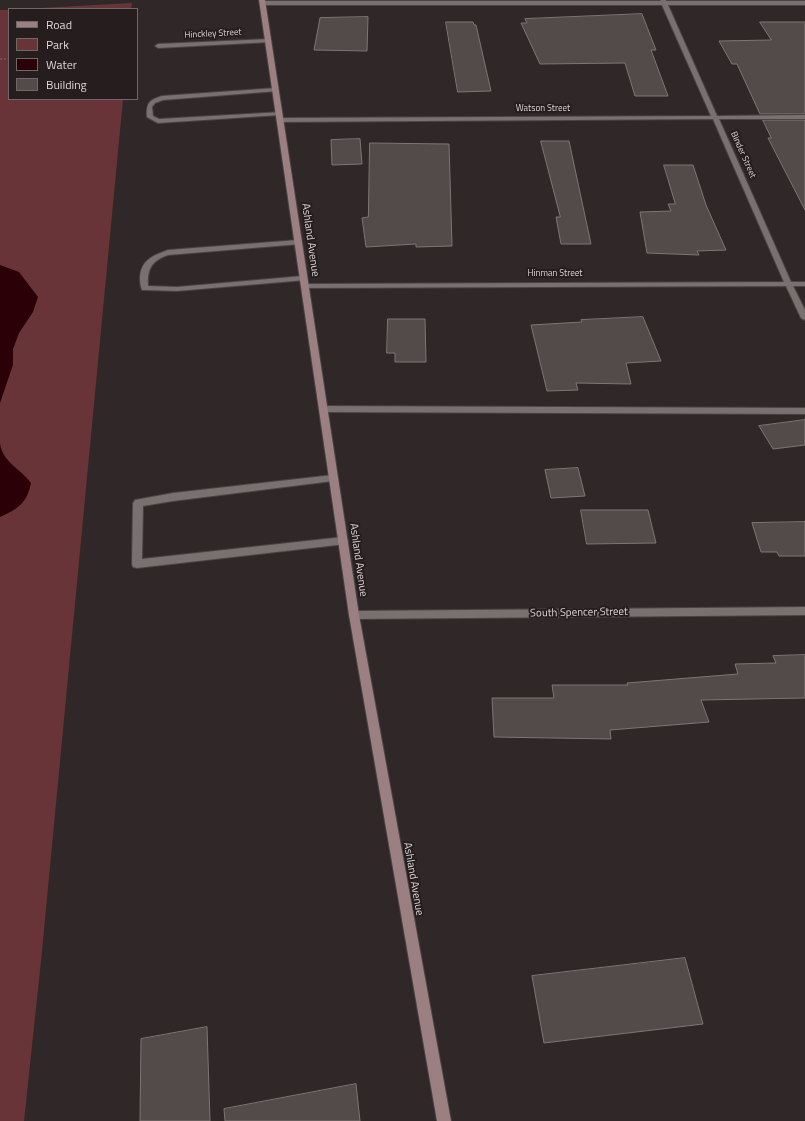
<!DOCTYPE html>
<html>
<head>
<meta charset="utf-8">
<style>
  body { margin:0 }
  #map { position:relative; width:805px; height:1121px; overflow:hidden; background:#302828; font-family:"Titillium Web",sans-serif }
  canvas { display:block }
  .legend { position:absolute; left:8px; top:8px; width:130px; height:92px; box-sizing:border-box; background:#261e1e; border:1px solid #6f6868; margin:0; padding:5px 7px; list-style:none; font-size:12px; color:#ddd7d7 }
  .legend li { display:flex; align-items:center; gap:8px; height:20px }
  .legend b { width:20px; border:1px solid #6f6868 }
</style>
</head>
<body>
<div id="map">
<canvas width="805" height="1121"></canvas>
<ul class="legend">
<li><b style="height:5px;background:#9c7f80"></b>Road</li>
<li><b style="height:11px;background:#693437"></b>Park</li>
<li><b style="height:11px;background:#2b0107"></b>Water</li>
<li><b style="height:11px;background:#534a4a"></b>Building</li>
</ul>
</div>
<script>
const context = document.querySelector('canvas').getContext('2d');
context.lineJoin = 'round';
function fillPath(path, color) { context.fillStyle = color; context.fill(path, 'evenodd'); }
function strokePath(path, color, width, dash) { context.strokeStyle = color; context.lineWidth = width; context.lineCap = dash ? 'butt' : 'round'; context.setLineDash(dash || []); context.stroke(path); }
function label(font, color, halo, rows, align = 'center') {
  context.font = font + ' "Titillium Web",sans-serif'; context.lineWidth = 4; context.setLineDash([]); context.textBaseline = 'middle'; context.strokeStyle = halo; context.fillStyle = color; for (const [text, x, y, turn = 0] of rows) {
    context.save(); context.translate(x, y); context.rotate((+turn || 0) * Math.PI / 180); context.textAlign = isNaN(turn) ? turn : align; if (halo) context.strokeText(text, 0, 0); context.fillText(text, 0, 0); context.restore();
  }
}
const green = new Path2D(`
  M132 3 131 9H22Z
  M0 10H9V99H123L41 961 24 1121H0Z`);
const water = new Path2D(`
  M0 265 19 272 38 297 33 312 19 333 13 349V365L0 403Z
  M0 443C2 462 21 469 31 483 27 503 18 509 0 517Z`);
const building = new Path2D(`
  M642 14 656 50H651L668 96H635L625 63 540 64 521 23H527L525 19Z
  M368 17 367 51 314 50 320 18Z
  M446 22H473L474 25H476L491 91 458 92Z
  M760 22H805V114H760L737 64H732L719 41 771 40Z
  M763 120H805V210L768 138H771Z
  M360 139 362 164 332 165 331 140Z
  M541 141H569L591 244H561L556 217H560Z
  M370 143 449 144 452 246 416 247V244L366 247 362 218 368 217Z
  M664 165H693L706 205 726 250 697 251 699 255 647 253 640 212 671 211 668 204H675Z
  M643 317 661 361 626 363 631 384 576 383 578 390 547 391 531 325 582 322 581 320Z
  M388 319H425L426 362H395V353H387Z
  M805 420V445L773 449 759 426Z
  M578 468 585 496 551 498 545 470Z
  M581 510H648L656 543 587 544Z
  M805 522V556H779L777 552H761L752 523Z
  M805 655V698L701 700 709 722 610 730 611 739 494 737 492 698H554L552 685H628L627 683 738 674 735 664 776 663 773 656Z
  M685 958 703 1024 544 1043 532 976Z
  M207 1027 210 1121H140L141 1039Z
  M356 1084 360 1121H225L224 1109Z`);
const path = new Path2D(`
  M0 59H9`);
const lane = new Path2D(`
  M276 88 278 89V91L163 100 155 103 152 107 153 116 159 119 282 112V114L280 115 158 123 147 117C146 103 149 100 162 96Z
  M298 240H301V244L168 255C153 260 147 268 148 285V286L177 287 303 276H306V280L177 291 145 290H142C140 285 140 282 140 277 141 260 154 255 168 250Z
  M323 406 805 408V414L323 412 319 409Z
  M333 475 338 478 333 481 173 501 143 506 142 559 343 537 346 538 348 541 346 544 137 568 133 567 132 564 133 503 135 500 173 493Z`);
const street = new Path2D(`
  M660 0H666V1H805V5H668L717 116 805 115V119H719L791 282H805V286H793L805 310V320L801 318 786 286 302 288 301 286 305 284 784 282 713 119 281 122 278 120 281 118 711 116 662 5H263L260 3 263 1H661Z
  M269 39 271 40V42L158 48 155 46 158 44Z
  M805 607V615L354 619 350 618 349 615 350 612 354 611Z`);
const secondary = new Path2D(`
  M259 0H265L359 615 451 1121H437L349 615Z`);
const farStreetnames = [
  ["Hinckley Street",213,34,-3],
  ["Watson Street",543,109],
  ["Binder Street",743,155,66],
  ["Hinman Street",555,274]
];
const streetNames = [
  ["Ashland Avenue",310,240,82],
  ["Ashland Avenue",358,560,82],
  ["South Spencer Street",579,613,-1],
  ["Ashland Avenue",413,879,80]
];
fillPath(green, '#693437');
fillPath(water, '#2b0107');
fillPath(building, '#534a4a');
strokePath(building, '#7f7575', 1);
strokePath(lane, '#4b4444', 2);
strokePath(street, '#4b4444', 2);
strokePath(secondary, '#4b4444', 2);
strokePath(path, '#655e5e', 1.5, [2, 2]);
fillPath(lane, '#797070');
fillPath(street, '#797070');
fillPath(secondary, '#9c7f80');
label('9px', '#ddd7d7', '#261e1e', farStreetnames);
label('11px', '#ddd7d7', '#261e1e', streetNames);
</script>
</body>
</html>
